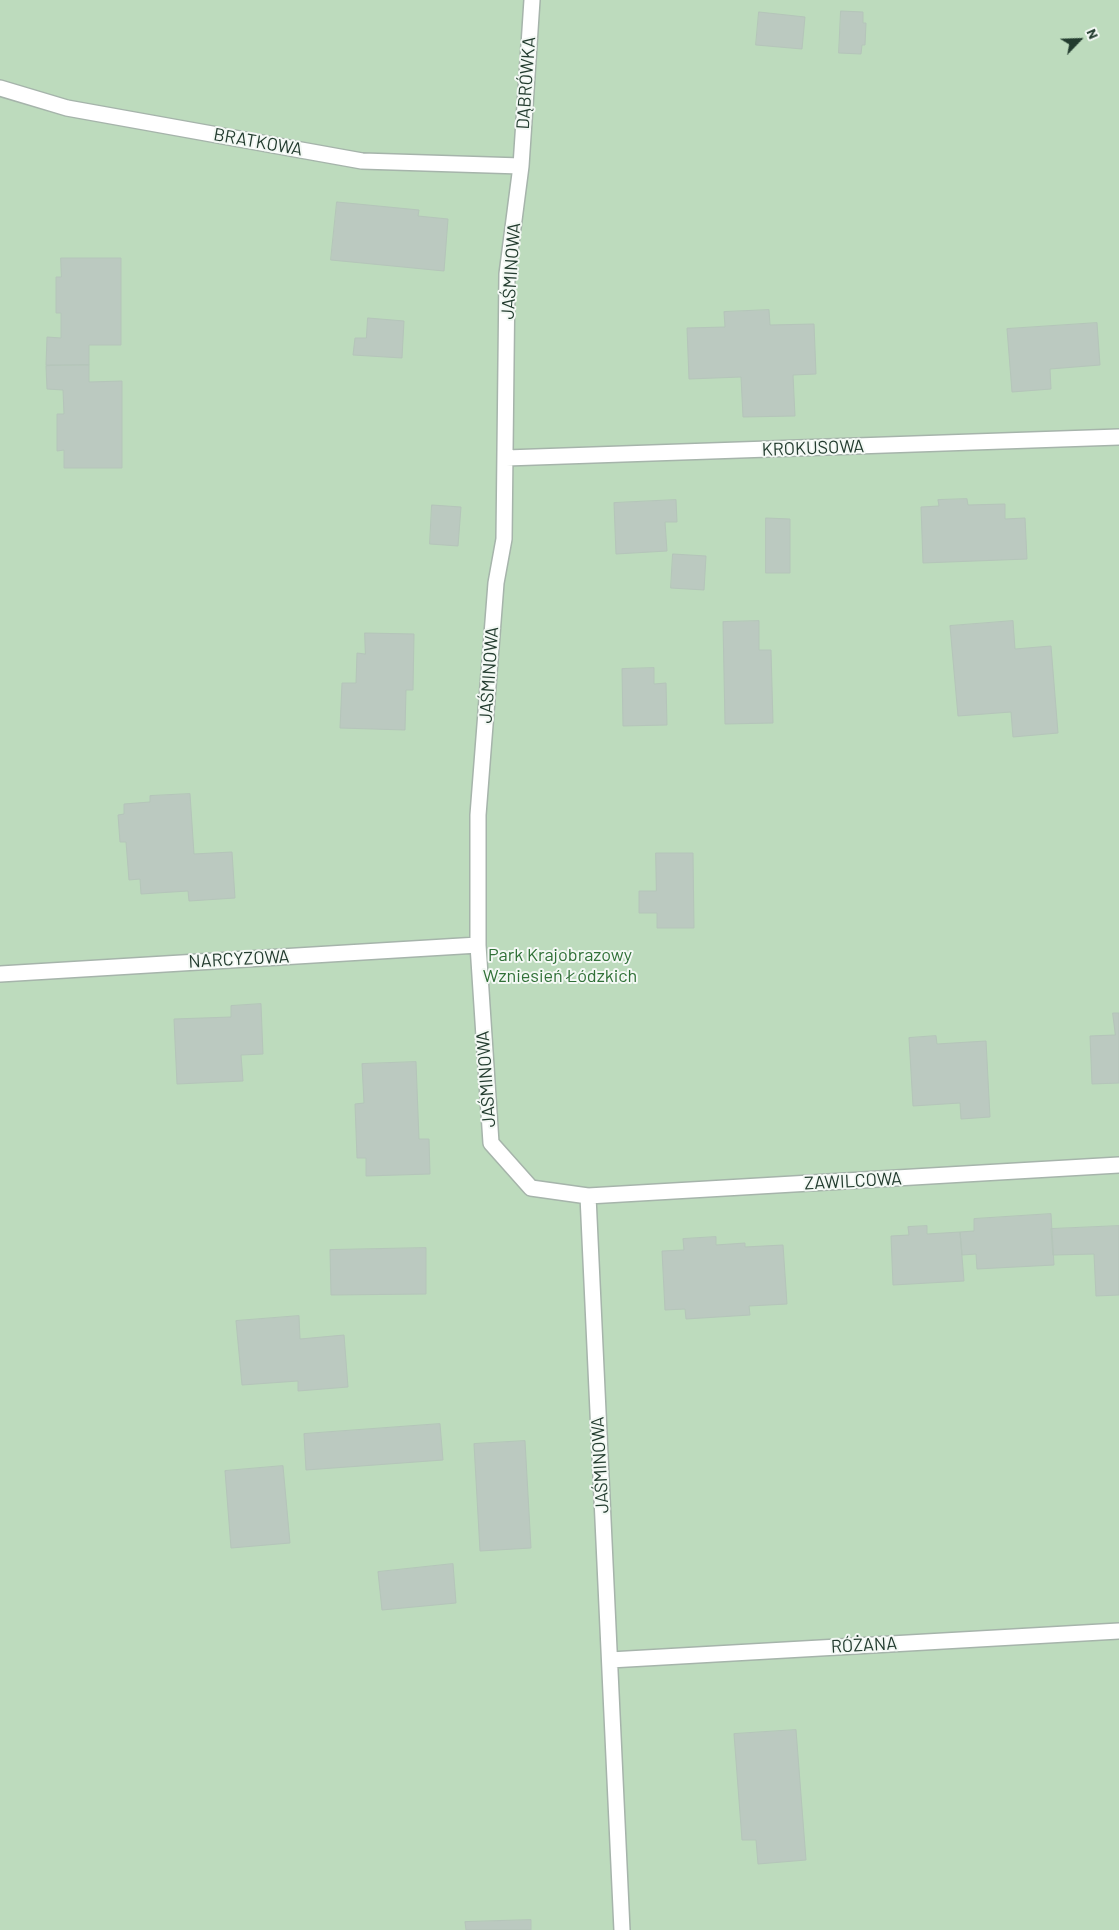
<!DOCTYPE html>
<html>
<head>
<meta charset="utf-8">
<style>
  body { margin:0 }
  #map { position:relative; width:1119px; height:1930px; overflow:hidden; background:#e3ece5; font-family:Barlow,sans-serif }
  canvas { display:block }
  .north { position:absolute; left:1054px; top:15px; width:50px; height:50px; -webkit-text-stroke:4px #f3f8f4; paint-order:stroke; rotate:66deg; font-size:14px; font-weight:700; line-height:20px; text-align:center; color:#233c2f }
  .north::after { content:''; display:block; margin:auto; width:18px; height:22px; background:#233c2f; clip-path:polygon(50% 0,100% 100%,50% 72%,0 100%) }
</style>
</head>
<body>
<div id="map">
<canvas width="1119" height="1930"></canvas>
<div class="north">N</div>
</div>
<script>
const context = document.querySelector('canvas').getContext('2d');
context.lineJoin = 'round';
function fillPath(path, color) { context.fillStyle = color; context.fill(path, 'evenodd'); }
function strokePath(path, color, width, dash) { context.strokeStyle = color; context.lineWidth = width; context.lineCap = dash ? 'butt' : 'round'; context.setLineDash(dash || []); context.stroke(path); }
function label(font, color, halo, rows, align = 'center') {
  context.font = font + ' Barlow,sans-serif'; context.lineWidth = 4; context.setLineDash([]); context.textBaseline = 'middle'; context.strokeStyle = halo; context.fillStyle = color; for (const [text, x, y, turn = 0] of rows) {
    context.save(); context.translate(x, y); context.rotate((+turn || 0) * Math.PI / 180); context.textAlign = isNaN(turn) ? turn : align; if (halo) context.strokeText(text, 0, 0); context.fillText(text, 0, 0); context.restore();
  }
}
const green = new Path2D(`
  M0 0H1119V1930H0Z`);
const building = new Path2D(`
  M841 11 863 12V23H866L865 45H862L861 54 839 53Z
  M759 12 805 17 802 49 756 45Z
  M337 202 419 210 418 216 448 219 444 271 331 260Z
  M61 258H121V345H89V365H46L47 337 61 338V313H56V277H61Z
  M769 310 770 325 814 324 816 374 793 375 795 416 743 417 741 377 689 379 687 328 725 327 724 312Z
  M368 318 404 321 402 358 353 355 355 338H366Z
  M1097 323 1100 365 1050 369 1051 389 1012 392 1007 329Z
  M89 365V382L122 381V468H64V450L57 451V414H64L63 390 47 389 46 366Z
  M967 499 968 505 1005 504V519L1025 518 1027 559 923 563 921 507 939 506 938 500Z
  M676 500 677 522H665L667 551 616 554 614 503Z
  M432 505 461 507 458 546 430 544Z
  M766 518 790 519V573H766Z
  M673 554 706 556 704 590 671 588Z
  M759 621V650H771L773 723 725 724 723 622Z
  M1013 621 1015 649 1051 646 1058 733 1013 737 1011 712 958 716 950 626Z
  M365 633 414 634 413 690H406L405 730 340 728 342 683H356L357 653 365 654Z
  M654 668V684L666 683 667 725 623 726 622 669Z
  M190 794 194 854 232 852 235 898 189 901 188 891 141 894 140 879 129 880 126 842H120L118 815 124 814V804L150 802V796Z
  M656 853H693L694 928H657V913H639V891H656Z
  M261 1004 263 1054 241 1055 243 1081 177 1084 174 1019 231 1017V1006Z
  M1113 1013H1119V1083L1092 1084 1090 1036 1115 1035Z
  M936 1036 937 1044 986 1041 990 1117 961 1119 960 1103 913 1106 909 1038Z
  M416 1062 419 1139H429L430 1174 366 1176V1158H357L355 1104 364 1103 362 1064Z
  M1051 1214 1054 1265 977 1269 976 1254 962 1255 960 1232 974 1231V1219Z
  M927 1226V1234L960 1232 964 1281 893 1285 891 1236 909 1235 908 1227Z
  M1119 1226V1295L1096 1296 1094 1254 1053 1255 1051 1229Z
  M716 1237V1245L745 1243V1247L783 1245 787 1304 749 1306 750 1315 686 1319 685 1309 665 1310 662 1251 684 1250 683 1239Z
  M426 1248V1294L331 1295 330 1250Z
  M299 1316 300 1339 344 1335 348 1387 298 1391V1381L242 1385 236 1321Z
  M440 1424 443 1460 306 1470 304 1434Z
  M525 1441 531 1548 480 1551 474 1444Z
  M283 1466 290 1543 231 1548 225 1471Z
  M453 1564 456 1603 382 1610 378 1572Z
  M796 1730 806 1860 758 1864 756 1840H742L734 1734Z
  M531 1920V1930H466L465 1922Z`);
const minor = new Path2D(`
  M532 0 521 166 507 274 504 539 496 583 478 815V945L491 1143 531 1188 588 1196 1119 1165
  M0 88 67 108 362 161 521 166
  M506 458 1119 437
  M0 974 478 945
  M588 1196 622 1930
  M610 1660 1119 1631`);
const streetNames = [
  ["DĄBRÓWKA",526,83,-86],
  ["BRATKOWA",258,142,10],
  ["JAŚMINOWA",511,271,-86],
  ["KROKUSOWA",813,448,-2],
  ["JAŚMINOWA",489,675,-86],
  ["NARCYZOWA",239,959,-3],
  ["JAŚMINOWA",486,1079,-94],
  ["ZAWILCOWA",853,1181,-3],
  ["JAŚMINOWA",600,1465,-93],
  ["RÓŻANA",864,1645,-3]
];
const parkNames = [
  ["Park Krajobrazowy",560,955],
  ["Wzniesień Łódzkich",560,976]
];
fillPath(green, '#bddbbd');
fillPath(building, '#bbc9c0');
strokePath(building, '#b5c5ba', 1);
strokePath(minor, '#a6b4ab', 18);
strokePath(minor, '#fff', 15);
label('18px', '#233c2f', '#f3f8f4', streetNames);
label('18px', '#307037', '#f3f8f4', parkNames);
</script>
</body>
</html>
